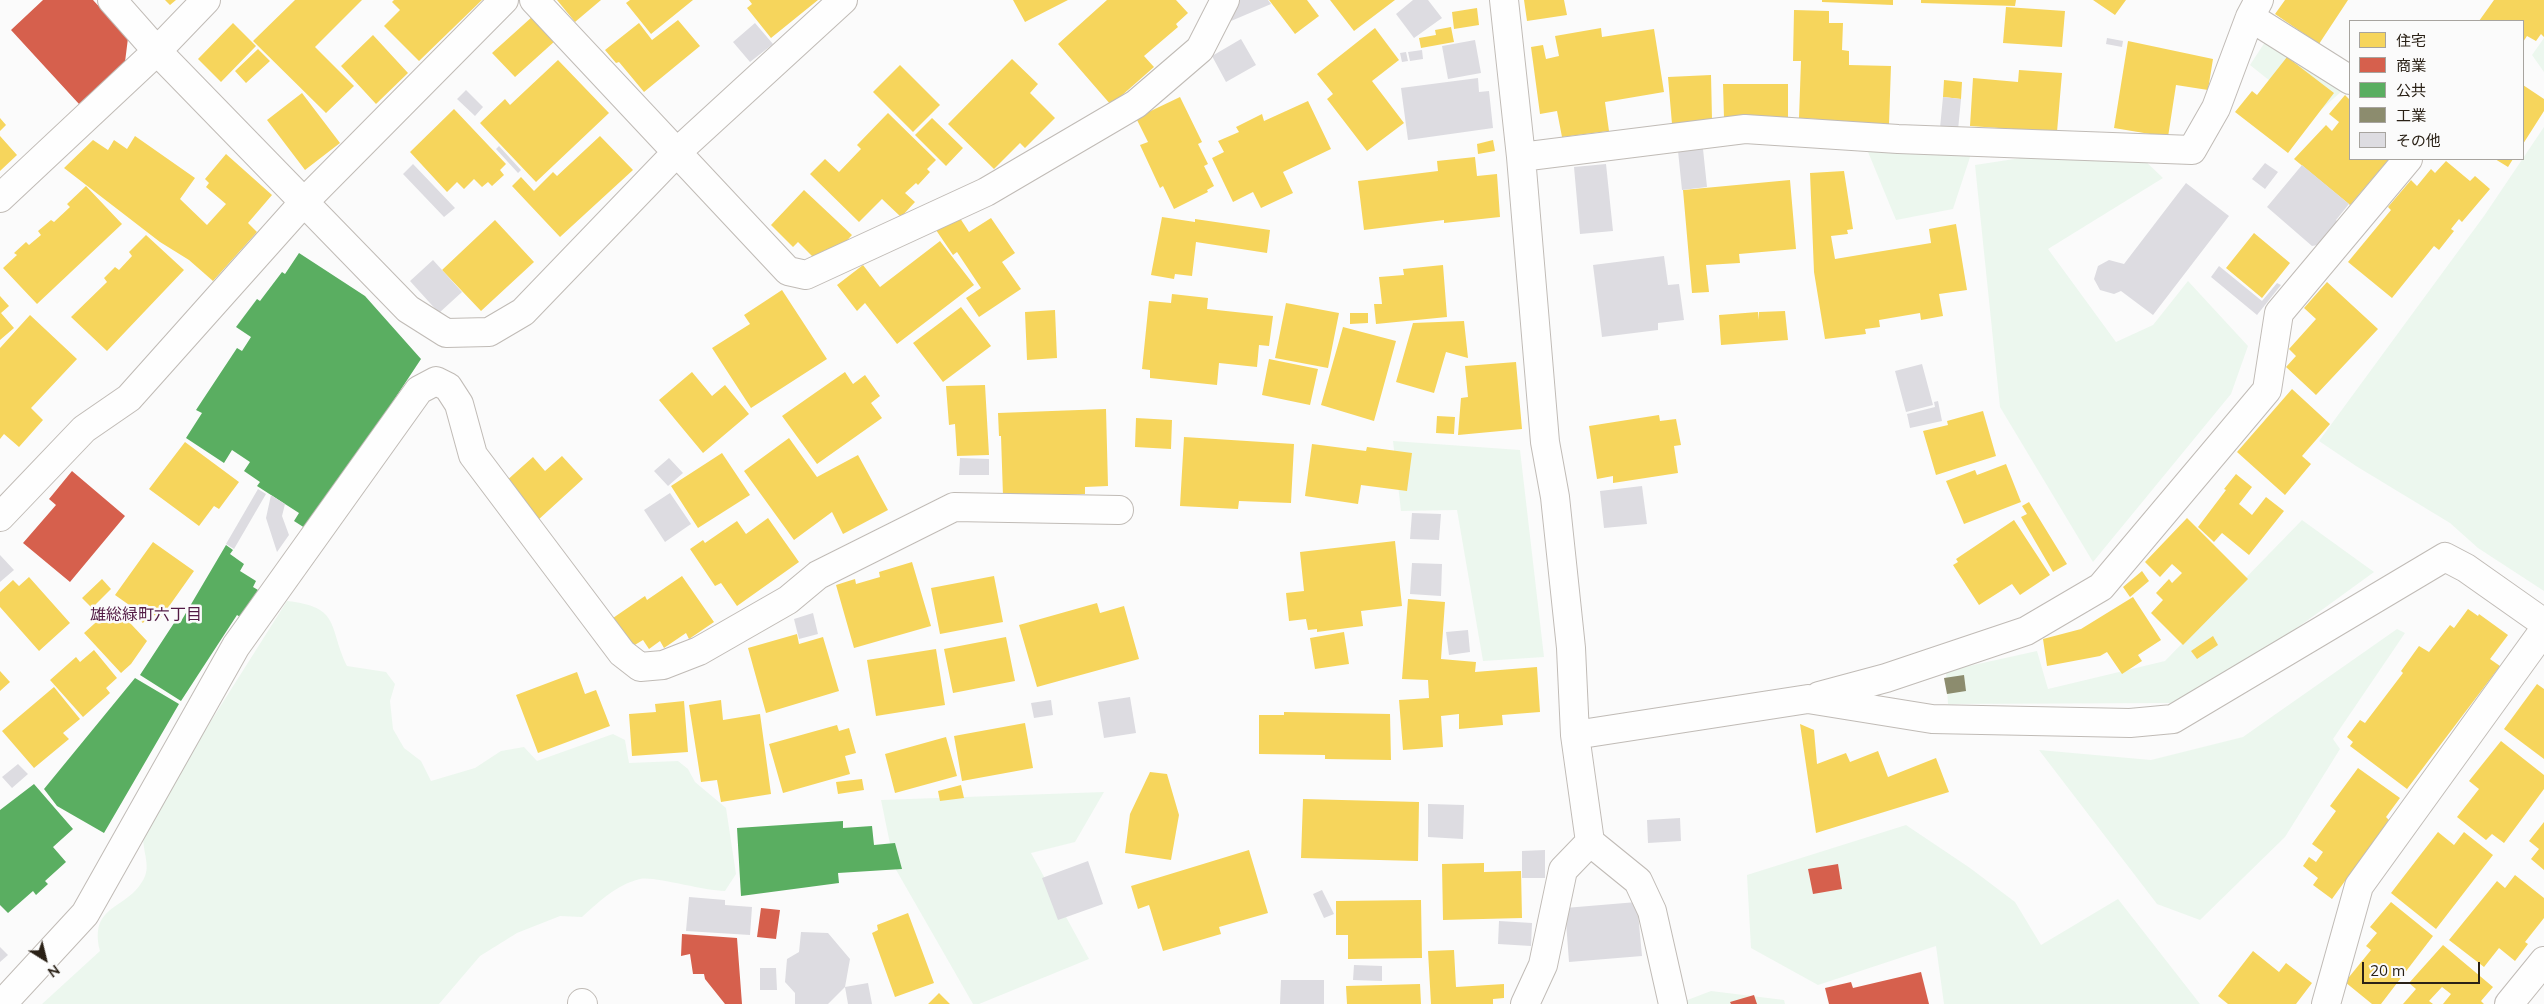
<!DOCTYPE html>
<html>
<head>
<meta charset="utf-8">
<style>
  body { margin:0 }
  #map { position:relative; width:2544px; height:1004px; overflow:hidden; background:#fbfbfb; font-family:Mulish,"Noto Sans JP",sans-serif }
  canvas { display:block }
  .legend { position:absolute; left:2349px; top:20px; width:175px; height:140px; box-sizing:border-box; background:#fbfbfb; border:1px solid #a7a49f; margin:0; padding:6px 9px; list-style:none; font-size:15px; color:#2a2116 }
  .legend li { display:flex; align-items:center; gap:10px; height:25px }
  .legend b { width:25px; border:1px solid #a7a49f }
  .north { position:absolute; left:20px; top:934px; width:50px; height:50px; -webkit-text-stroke:4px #fbfbfb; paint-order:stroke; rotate:144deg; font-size:14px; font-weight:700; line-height:20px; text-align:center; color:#2a2116 }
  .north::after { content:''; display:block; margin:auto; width:18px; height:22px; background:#2a2116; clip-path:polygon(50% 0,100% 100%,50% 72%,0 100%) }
  .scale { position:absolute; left:2362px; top:962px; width:118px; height:22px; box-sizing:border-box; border:2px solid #2a2116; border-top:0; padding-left:6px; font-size:15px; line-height:18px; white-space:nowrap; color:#2a2116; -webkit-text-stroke:4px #fbfbfb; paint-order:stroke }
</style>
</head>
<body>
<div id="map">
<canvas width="2544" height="1004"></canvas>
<ul class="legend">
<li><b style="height:14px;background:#f6d55c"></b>住宅</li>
<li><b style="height:14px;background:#d6604d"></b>商業</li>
<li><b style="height:14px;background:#5aae61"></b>公共</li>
<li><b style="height:14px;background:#8c8c6e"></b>工業</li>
<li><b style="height:14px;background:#dddce1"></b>その他</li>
</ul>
<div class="north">N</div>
<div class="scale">20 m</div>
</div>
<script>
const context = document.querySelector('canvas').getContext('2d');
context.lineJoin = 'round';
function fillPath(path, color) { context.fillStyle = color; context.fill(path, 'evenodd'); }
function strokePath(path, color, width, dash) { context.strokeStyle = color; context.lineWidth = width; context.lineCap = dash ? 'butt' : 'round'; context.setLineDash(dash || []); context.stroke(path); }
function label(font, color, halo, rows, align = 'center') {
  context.font = font + ' Mulish,"Noto Sans JP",sans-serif'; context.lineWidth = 5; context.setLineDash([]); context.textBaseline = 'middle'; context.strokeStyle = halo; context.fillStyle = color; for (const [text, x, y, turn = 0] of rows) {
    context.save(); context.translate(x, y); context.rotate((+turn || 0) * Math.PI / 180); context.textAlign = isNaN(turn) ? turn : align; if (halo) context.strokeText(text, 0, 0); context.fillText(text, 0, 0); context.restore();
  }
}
const green = new Path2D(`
  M2544 38V72L2532 55Z
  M2267 39 2343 90 2314 116 2250 65Z
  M2544 127V591L2478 548 2450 523 2356 466 2319 441 2484 216Z
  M1866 147 1972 151 1953 209 1896 220Z
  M2047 154 2140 156 2163 178 2048 249 2116 342 2153 325 2188 281 2248 346 2231 394 2093 562 2000 407 1975 165Z
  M1393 441 1520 450 1544 657 1483 661 1457 510 1401 511Z
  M2302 520 2374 572 2246 665 2172 703 1948 704 1946 671 2037 651 2048 689 2165 661Z
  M287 601C341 607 328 626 347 666L386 672 395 684 390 701 393 729 404 748 421 761 431 781 475 768 501 751 524 747 537 761 613 734 625 740 629 763 678 761 688 769 695 782 726 808 736 874 725 891C702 891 656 876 640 879 616 885 600 901 582 917L560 916 517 933 480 956 439 1004H42L100 951C88 902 130 911 145 876 151 863 139 843 145 830 153 812 167 801 173 781Z
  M2397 629 2405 633 2333 739 2340 749 2285 837 2200 920 2157 904 2039 750 2151 760 2243 737Z
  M1104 792 1075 842 1031 853 1089 959 979 1004H973L895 868 881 800Z
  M1906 825 1970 868 2015 902 2041 945 2118 899 2200 1004H1944L1936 946 1818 985 1751 948 1747 875Z
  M1711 991 1784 1000 1785 1004H1677Z`);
const homes = new Path2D(`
  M165 0H176L170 5Z
  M295 0H362L315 47 354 86 326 113 253 41Z
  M394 0H482L419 61 384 26 400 10 392 2Z
  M557 0H601L575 22Z
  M630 0H693L651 34 626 3Z
  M749 0H818L771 38 747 8 752 4Z
  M1013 0H1068L1025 22Z
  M1107 0H1176L1188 13 1176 24 1178 27 1144 56 1154 67 1111 105 1058 44Z
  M1269 0H1307L1319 16 1295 34Z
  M1330 0H1395L1354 31Z
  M1524 0H1564L1567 15 1527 21Z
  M1822 0H1893V5L1822 2Z
  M1921 0H2016L2015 6 1921 3Z
  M2093 0H2126L2115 15Z
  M2285 0H2348L2319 44 2275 14Z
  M2494 0H2544V37L2541 34 2536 41 2527 36 2523 42V21H2479Z
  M2006 7 2065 11 2062 47 2003 43Z
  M1477 8 1479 25 1454 29 1452 12Z
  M1794 10 1829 11V23H1843L1842 50 1849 51V65L1891 66 1889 124 1839 122 1816 127 1817 119 1799 118 1801 61H1793Z
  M533 16 555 41 515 77 492 53Z
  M678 20 700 46 644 92 619 62 616 63 605 50 639 23 652 40Z
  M233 23 256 46 221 82 198 59Z
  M1451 27 1454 42 1421 48 1419 38 1436 35 1435 30Z
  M1375 28 1399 60 1372 81 1404 123 1367 151 1327 99 1333 94 1317 74Z
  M1601 28 1602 37 1654 29 1664 92 1605 102 1609 131 1562 137 1557 111 1540 114 1531 47 1543 45 1546 59 1559 56 1555 36Z
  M373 35 408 73 376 104 341 66Z
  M2128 41 2213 59 2208 90 2176 85 2168 137 2114 128Z
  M258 49 270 61 246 83 235 71Z
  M2287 57 2334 93 2288 153 2235 112 2252 91 2257 95Z
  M1012 59 1038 84 1030 93 1055 118 1025 148 1020 143 994 169 948 124Z
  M558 60 609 113 536 182 480 123 505 99 510 105Z
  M900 65 940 105 913 132 873 92Z
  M2019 70 2062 73 2057 132 1970 126 1973 78 2018 82Z
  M1711 75 1712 119 1672 124 1668 77Z
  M1944 80 1962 82 1961 99 1943 97Z
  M1723 84H1788V117L1724 118Z
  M2523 85 2544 99V111L2523 144Z
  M302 93 340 143 305 170 267 120Z
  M2345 95 2350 100V159H2389L2350 205 2294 159 2326 125 2332 131 2339 122 2329 114Z
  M1180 97 1202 142 1198 144 1208 164 1204 166 1214 186 1207 190 1208 192 1174 209 1163 186 1160 188 1140 145 1148 142 1136 118Z
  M1308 101 1331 149 1283 172 1293 193 1261 208 1253 192 1233 202 1212 158 1224 152 1218 141 1239 132 1236 127 1262 114 1264 121Z
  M454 109 506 164 500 170 504 175 492 186 488 182 482 187 474 179 464 189 457 182 447 192 410 152Z
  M888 113 936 160 927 169 930 172 918 185 916 183 905 193 915 202 901 217 882 199 859 222 810 174 825 159 839 172 861 149 857 145Z
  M0 118 6 125 0 131Z
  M932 118 963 148 946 166 915 135Z
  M0 136 17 155 0 171Z
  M135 136 195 178 180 199 207 225 226 204 206 187 209 183 205 179 226 154 272 195 248 223 257 232 213 281 189 260 160 242 64 168 93 140 108 150 114 140 127 149Z
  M600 136 633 170 560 237 512 186 521 177 534 191 553 172 557 176Z
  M1493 140 1495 151 1478 154 1477 144Z
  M1475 157 1477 176 1497 174 1500 217 1444 223V220L1364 230 1358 181 1438 171 1437 161Z
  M2495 159H2513L2508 167Z
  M2446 161 2470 181 2475 176 2490 189 2462 222 2459 219 2451 229 2454 231 2439 250 2434 246 2392 298 2348 262 2391 210 2388 207 2411 180 2417 186 2431 169 2435 173Z
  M1844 171 1853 229 1847 230 1848 234 1831 236 1835 259 1931 243 1929 229 1956 224 1967 290 1939 294 1943 316 1921 320 1920 313 1879 320 1880 327 1865 329 1866 334 1825 339 1814 272 1810 173Z
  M1790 180 1796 249 1739 254 1740 263 1706 265 1709 292 1692 293 1683 190Z
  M86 186 122 224 37 304 3 268 17 255 14 253 26 242 29 245 41 235 38 231 51 220 54 222 70 207 67 204Z
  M804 190 852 235 832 257 825 250 816 260 798 242 793 247 771 225Z
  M958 215 969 232 991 218 1015 253 1002 262 1021 289 979 317 966 298 981 288 957 252 953 255 936 230Z
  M1162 217 1195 222V219L1270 230 1267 253 1196 242 1192 276 1175 274 1174 279 1151 275Z
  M495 220 534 262 481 311 442 270Z
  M2254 233 2290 263 2262 298 2226 268Z
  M146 235 184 270 107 351 71 317 107 282 104 278 115 267 119 270 132 256 129 252Z
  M940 241 974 285 897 344 865 303 857 311 837 285 863 265 880 287Z
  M1443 265 1447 317 1376 324 1374 304H1382L1379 277 1404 275 1403 269Z
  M2327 282 2378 329 2316 395 2286 367 2296 356 2289 349 2316 319 2304 308Z
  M782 290 827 359 751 408 712 348 750 324 744 315Z
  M1172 294 1208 298 1207 309 1273 316 1269 346 1259 345 1257 367 1219 363 1217 385 1150 378V370L1142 369 1149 301 1171 303Z
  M0 296 9 306 1 313 14 328 0 340Z
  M1286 303 1339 313 1328 368 1275 358Z
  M961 307 991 346 943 382 913 343Z
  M1055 310 1057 358 1027 360 1025 312Z
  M1785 311 1788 340 1721 345 1719 315 1758 312 1759 320V312Z
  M1350 313H1368V323L1350 324Z
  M30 315 77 359 31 408 43 420 19 447 4 434 0 439V348Z
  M1464 321 1468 358 1446 352 1434 393 1396 382 1413 323Z
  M1343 327 1396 341 1374 421 1321 405Z
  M1269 359 1318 369 1310 405 1262 395Z
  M1516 362 1522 429 1458 435 1461 398 1468 397 1465 366Z
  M692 372 712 396 725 385 749 414 703 453 659 400Z
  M845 372 853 384 865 375 880 396 871 403 882 418 817 464 782 416Z
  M985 385 989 455 957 456 955 424 949 425 946 386Z
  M2292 389 2330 424 2302 456 2311 464 2285 495 2237 452Z
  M1106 409 1108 486 1085 487V494L1003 496 1001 436H999L998 413Z
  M1983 411 1996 456 1936 475 1923 431 1948 425 1947 421Z
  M1659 415 1660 421 1676 419 1681 445 1674 446 1678 473 1613 483V476L1597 479 1589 426Z
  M1437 416 1455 417 1454 434 1436 433Z
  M1136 418 1172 420 1171 449 1135 447Z
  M1184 437 1294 444 1291 503 1239 501 1238 509 1180 506Z
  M789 438 817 477 858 455 888 510 843 534 832 512 794 540 744 471Z
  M185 442 239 482 219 509 214 506 199 526 149 489Z
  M1312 444 1366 451 1367 447 1412 453 1407 491 1361 485 1358 504 1305 496Z
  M722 453 750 495 698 528 671 486Z
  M562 456 583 479 538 520 505 482 533 457 545 471Z
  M2006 464 2021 502 1964 524 1946 481 1975 470 1977 475Z
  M2236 474 2252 487 2239 504 2252 515 2266 497 2284 511 2249 555 2222 533 2214 542 2198 527 2226 490 2224 489Z
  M2029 502 2067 564 2053 572 2021 517 2027 514 2022 506Z
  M768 518 799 562 737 606 721 583 715 586 690 549 703 540 705 543 737 521 746 534Z
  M2187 518 2248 579 2183 645 2151 613 2163 600 2156 593 2169 579 2172 583 2182 573 2172 564 2160 577 2145 562Z
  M2014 520 2050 575 2020 595 2012 584 1979 605 1953 565 1958 562 1956 559Z
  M1395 541 1402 606 1361 611 1363 626 1317 632V629L1308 630 1306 619 1289 621 1286 593 1304 591 1300 552Z
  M153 542 194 571 160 619 151 613 143 623 128 612 132 607 115 595Z
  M912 562 931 626 854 648 836 585 855 579 856 584 880 577 879 572Z
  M2142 571 2149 581 2130 597 2123 587Z
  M682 576 714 622 689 639 686 633 664 648 660 641 649 649 643 640 633 646 613 618 645 596 647 600Z
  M994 576 1003 622 940 634 931 588Z
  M29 577 70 623 39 651 0 607V592L13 580 19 586Z
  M102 579 111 589 92 608 82 598Z
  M2133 597 2161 640 2138 655 2142 661 2122 674 2107 652 2100 656 2047 666 2043 639 2081 629Z
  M1408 599 1445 602 1441 659 1476 662 1475 672 1537 667 1540 712 1502 715 1503 725 1459 729V714L1441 716 1443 747 1403 750 1399 700 1429 698 1428 680 1402 679Z
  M1097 603 1100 613 1124 606 1139 659 1037 687 1019 625Z
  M114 606 147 641 131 664 121 673 84 633Z
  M2468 609 2478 616 2479 614 2508 635 2490 659 2500 666 2407 789 2350 746 2353 742 2347 737 2360 720 2365 723 2403 673 2401 671 2419 646 2429 652 2450 625 2454 628Z
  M1344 632 1349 664 1315 669 1310 638Z
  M797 634 799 644 823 637 839 691 766 713 748 648Z
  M2213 636 2218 645 2197 659 2191 651Z
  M1006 637 1015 681 953 693 944 649Z
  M936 649 945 705 876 716 867 660Z
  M94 650 117 678 106 688 110 693 83 717 50 680 76 657 80 662Z
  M0 671 10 682 0 691Z
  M577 672 585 694 596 690 610 726 538 753 516 695Z
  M2537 684 2544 689V759L2504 729Z
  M54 687 80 719 63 733 69 739 34 768 2 731Z
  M721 700 723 720 760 714 771 794 721 802 717 780 701 782 689 705Z
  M684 701 688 752 632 756 629 714 656 712 655 704Z
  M1284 712 1390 714 1391 760 1325 759V755L1259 754V715H1284Z
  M1025 723 1033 768 962 781 954 736Z
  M1800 724 1814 730 1817 764 1846 753 1850 762 1878 751 1888 777 1936 758 1949 792 1816 833Z
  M837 725 839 731 849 728 856 753 845 756 850 774 783 793 769 744Z
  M946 737 957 776 895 793 885 754Z
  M2501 741 2544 775V789L2504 843 2492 834 2486 840 2457 817 2479 789 2469 781Z
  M2358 768 2400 798 2386 817 2389 820 2332 899 2313 885 2318 878 2303 866 2309 857 2316 862 2323 852 2312 844 2336 811 2330 806Z
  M1150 772 1167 774 1179 815 1171 860 1125 853 1130 814Z
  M862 779 864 790 838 794 836 782Z
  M961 785 964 798 940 801 938 791Z
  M1303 799 1419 802 1418 861 1301 858Z
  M2544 822V870L2531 859 2539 849 2529 841Z
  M2438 832 2454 845 2464 832 2493 855 2436 929 2391 893Z
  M1249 850 1268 913 1219 927 1221 934 1163 951 1149 905 1138 909 1131 886Z
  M1484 863V872L1521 871 1522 918 1443 920 1442 864Z
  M2515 875 2544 898V918L2525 942 2528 944 2515 961 2499 948 2484 967 2449 940 2497 881 2505 888Z
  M1421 900 1422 958 1348 959V935H1336V901Z
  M2391 902 2433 936 2381 1004H2372L2345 982 2371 950 2366 946 2377 933 2370 927Z
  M908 913 934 983 895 997 872 933 878 930 877 925Z
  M2443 945 2493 987 2481 1001 2484 1004H2443L2451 994 2442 987 2429 1001 2433 1004H2403L2416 989 2409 983Z
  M1454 950 1456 987 1504 984V998L1493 999V1004H1431L1428 951Z
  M2253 951 2279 972 2286 963 2312 983 2296 1004H2228L2218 996Z
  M1420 984 1421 1004H1347L1346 986Z
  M939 993 950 1004H928Z`);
const shops = new Path2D(`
  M43 0H93L128 38 125 62 79 104 11 30Z
  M72 471 125 516 70 582 23 543 56 505 49 499Z
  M1838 864 1842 889 1813 894 1808 869Z
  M761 908 780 910 776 939 757 937Z
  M682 934 737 938 742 1004H725L705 979 704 974H693L690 954 681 956Z
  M1921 972 1929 1004H1829L1825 988 1851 982 1853 988Z
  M1754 995 1757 1004H1731L1730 1002Z`);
const public = new Path2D(`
  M299 253 365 296 421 359 308 530 294 521 299 513 257 486 260 482 244 471 250 462 232 450 224 463 186 438 202 413 196 410 237 348 242 351 251 337 236 327 257 299 260 301 282 272 285 274Z
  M226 545 233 550 230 554 244 564 240 571 256 581 253 587 258 590 240 617 237 615 181 701 140 675 176 620 180 623Z
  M135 678 179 704 104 833 57 806 44 789Z
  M34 784 73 829 53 847 66 862 45 881 48 884 36 895 33 891 8 913 0 905V810Z
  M843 821V828L872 826 874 845 895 843 902 869 838 873 839 883 741 896 737 828Z`);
const industry = new Path2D(`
  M1964 675 1966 691 1947 694 1944 678Z`);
const building = new Path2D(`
  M1239 0H1268L1271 4 1231 21Z
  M1413 0H1428L1442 18 1414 38 1396 14Z
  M755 23 773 44 750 62 733 42Z
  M2107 38 2123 41 2122 47 2106 44Z
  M1241 39 1256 65 1226 82 1212 56Z
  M1475 40 1481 73 1448 79 1442 46Z
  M1422 50 1423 59 1410 61 1408 52Z
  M1406 52 1408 61 1402 62 1400 53Z
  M1478 78 1479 92 1489 91 1493 128 1408 140 1401 88Z
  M466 90 483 107 475 116 457 99Z
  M1943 97 1961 99 1958 130 1940 128Z
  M499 146 521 170 518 173 496 149Z
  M1703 149 1707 187 1682 190 1678 151Z
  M2265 163 2278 172 2265 189 2252 179Z
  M413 164 455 208 444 217 403 174Z
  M1606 164 1613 231 1580 234 1574 167Z
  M2302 165 2349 204 2336 220 2340 224 2323 244 2312 246 2267 207Z
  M2186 183 2229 216 2153 315 2121 291 2114 294 2100 290 2094 279 2098 266 2109 260 2124 264Z
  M1664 256 1668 285 1679 284 1684 320 1658 323V330L1602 337 1593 265Z
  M433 260 462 292 439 313 410 281Z
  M2219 266 2262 301 2277 283 2281 285 2257 315 2211 277Z
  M1922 364 1933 405 1906 412 1895 371Z
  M1938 401 1942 421 1910 428 1907 414 1935 407 1934 402Z
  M669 458 683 473 668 486 654 471Z
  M960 458 989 459V475H959Z
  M1642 486 1647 524 1604 528 1600 491Z
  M258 489 266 494 234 549 226 544Z
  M670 493 691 524 665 542 644 510Z
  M271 495 285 504 282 516 289 535 277 552 266 518Z
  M1412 513 1441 514 1439 540 1410 539Z
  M0 555 14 570 0 582Z
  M1412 563 1442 564 1441 596 1410 594Z
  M813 613 818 634 799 639 794 619Z
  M1468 630 1470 652 1449 655 1446 632Z
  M1130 697 1136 733 1104 738 1098 702Z
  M1051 700 1053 715 1034 718 1031 703Z
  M18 764 28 774 12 788 2 777Z
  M1428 804 1464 805 1463 839 1428 837Z
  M1680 818 1681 841 1648 843 1647 820Z
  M1545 850V878H1522V851Z
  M1088 861 1103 904 1058 920 1042 878Z
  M1322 890 1334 914 1324 918 1313 894Z
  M689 897 725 900V905L752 907 750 935 686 931Z
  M1637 902 1642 956 1569 962 1565 908Z
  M1499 921 1532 923 1531 946 1498 944Z
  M801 932 828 933 850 959 845 987 828 1004H795V993L785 982 787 959 799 952Z
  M0 947 8 955 0 962Z
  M1354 965 1382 966V981L1353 980Z
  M760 968H776L777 990H760Z
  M1281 980H1324V1004H1280Z
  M868 983 872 1004H848L845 987Z`);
const minor = new Path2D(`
  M112 0 157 51 408 309 446 333 489 332 523 312 676 153 843 0
  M534 0 788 271 806 275 986 192 1136 104 1200 49 1225 0
  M1504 0 1521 157 1545 442 1555 497 1571 648 1575 735 1590 842 1638 881 1652 911 1673 1004
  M2250 17 2350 80
  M1521 157 1745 129 1898 139 2192 150 2216 108 2250 17 2259 0
  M0 198 157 51 206 0
  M0 517 84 429 129 398 304 202 504 0
  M1819 696 1886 678 2026 631 2101 587 2267 390 2279 313 2408 159
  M1575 735 1808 699 1932 719 2130 723 2173 719 2445 557 2466 568 2544 623
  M582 1003 583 1004
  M2 1004 85 914 236 646 419 390 436 381 448 387 459 404 473 455 622 653 640 667 663 665 699 651 788 600 818 575 954 507 1119 510
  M1525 1004 1543 965 1563 870 1590 842
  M2326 1004 2359 886 2544 630
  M2509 1004 2544 961`);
const neighbourhoodNames = [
  ["雄総緑町六丁目",146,615]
];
fillPath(green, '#ecf7ee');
fillPath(homes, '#f6d55c');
fillPath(shops, '#d6604d');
fillPath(public, '#5aae61');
fillPath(industry, '#8c8c6e');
fillPath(building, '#dddce1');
strokePath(minor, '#c0bbb6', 30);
strokePath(minor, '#fefefe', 28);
label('16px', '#521a44', '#fbfbfb', neighbourhoodNames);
</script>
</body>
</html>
